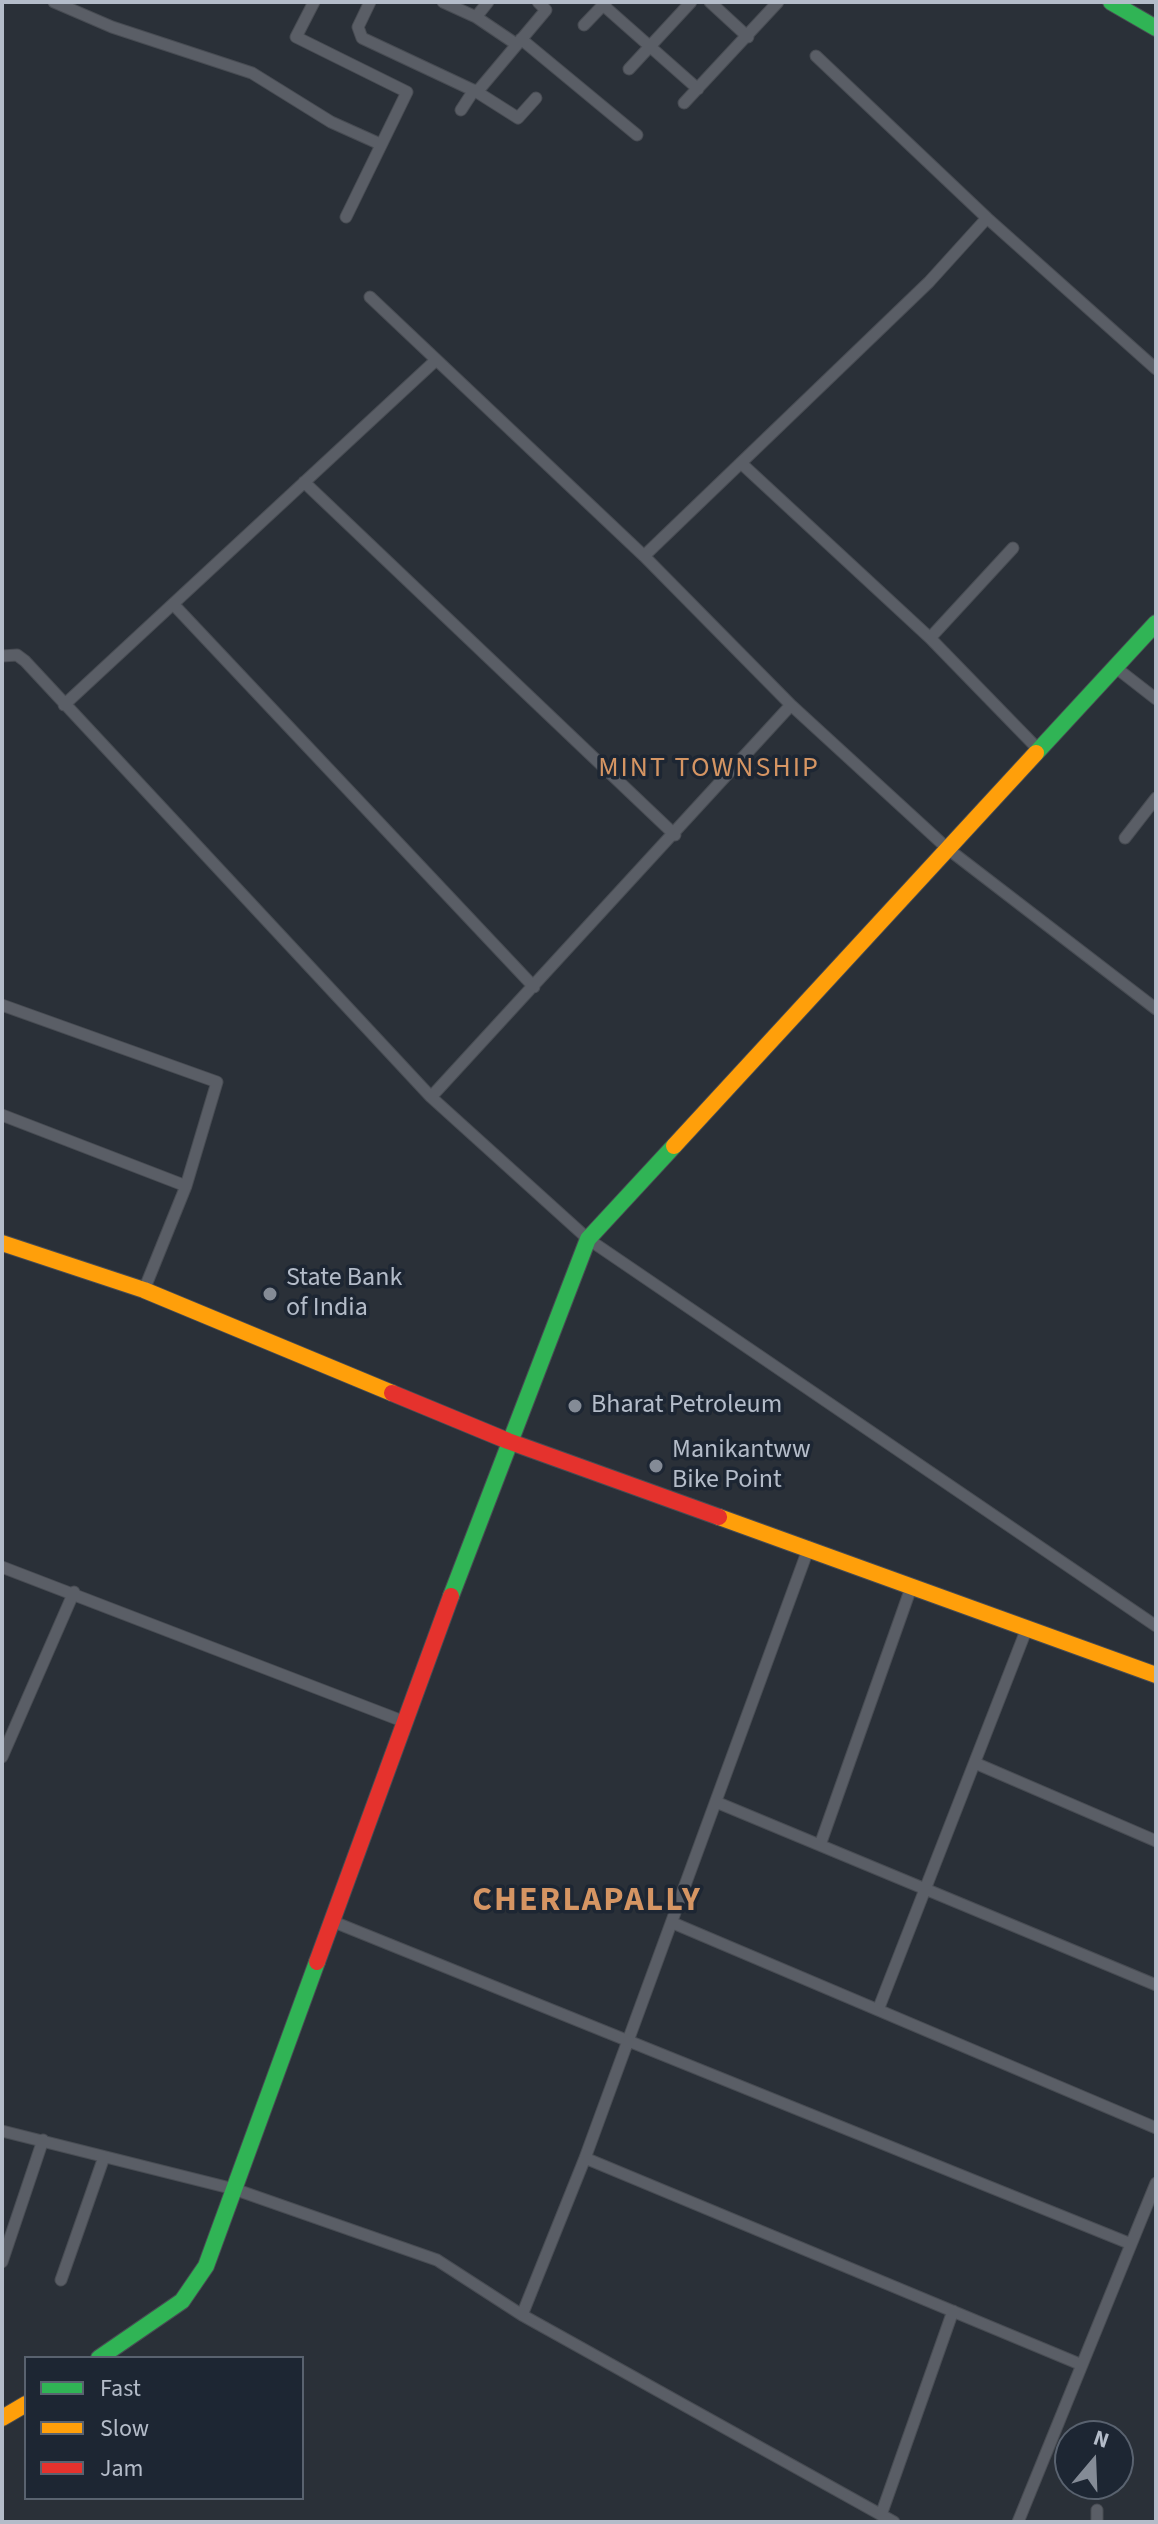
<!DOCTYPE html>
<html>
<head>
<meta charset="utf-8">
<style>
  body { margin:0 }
  #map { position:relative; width:1158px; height:2524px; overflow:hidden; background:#2a3038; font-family:"Source Sans 3",sans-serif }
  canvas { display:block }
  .frame { position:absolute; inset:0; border:4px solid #b4bcc9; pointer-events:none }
  .legend { position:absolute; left:24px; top:2356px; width:280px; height:144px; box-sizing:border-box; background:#1d2633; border:2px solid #59626f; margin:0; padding:10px 14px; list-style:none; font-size:24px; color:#b4bcc9 }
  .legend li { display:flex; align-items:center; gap:16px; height:40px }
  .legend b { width:40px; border:2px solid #59626f }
  .north { position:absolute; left:1054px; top:2420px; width:80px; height:80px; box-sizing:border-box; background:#1d2633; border:2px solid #59626f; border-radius:50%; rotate:19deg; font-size:22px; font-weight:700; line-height:32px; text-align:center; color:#b4bcc9 }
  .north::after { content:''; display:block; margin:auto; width:28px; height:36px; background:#848b96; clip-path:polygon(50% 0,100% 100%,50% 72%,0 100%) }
</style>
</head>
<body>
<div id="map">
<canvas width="1158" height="2524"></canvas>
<div class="frame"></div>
<ul class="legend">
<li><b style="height:10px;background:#30b455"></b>Fast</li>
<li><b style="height:10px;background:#ff9f0a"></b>Slow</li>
<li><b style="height:10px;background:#e5322d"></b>Jam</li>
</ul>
<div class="north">N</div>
</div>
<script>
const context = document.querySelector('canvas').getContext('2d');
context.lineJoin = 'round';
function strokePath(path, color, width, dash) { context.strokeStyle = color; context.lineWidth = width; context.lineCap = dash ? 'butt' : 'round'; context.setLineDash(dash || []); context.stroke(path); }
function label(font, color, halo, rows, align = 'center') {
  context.font = font + ' "Source Sans 3",sans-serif'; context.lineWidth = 7; context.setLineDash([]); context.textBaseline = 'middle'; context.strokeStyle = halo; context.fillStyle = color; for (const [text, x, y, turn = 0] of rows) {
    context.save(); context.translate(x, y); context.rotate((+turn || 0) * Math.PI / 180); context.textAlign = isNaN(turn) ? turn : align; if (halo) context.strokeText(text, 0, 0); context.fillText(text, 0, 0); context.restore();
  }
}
const street = new Path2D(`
  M54 2 112 27 252 73 331 122 380 144
  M314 2 296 37 407 92 346 217
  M370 2 358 27 362 38 477 92 546 10 538 2
  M443 2 476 17 516 44
  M710 2 748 37
  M603 5 698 89
  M476 17 488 2
  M584 25 606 2
  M521 39 637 135
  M816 56 987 218 1156 369
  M629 69 691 2
  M477 92 518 118 536 98
  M684 103 778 2
  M461 110 474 90
  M370 297 644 556 791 705 948 849 1156 1009
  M742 464 930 638 1037 748
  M304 482 675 835
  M644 556 929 282 987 218
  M174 605 534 987
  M930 638 1013 548
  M2 656 17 655 25 661 431 1097 588 1239 1156 1626
  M1115 667 1156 699
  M64 705 435 361
  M1125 838 1156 798
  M2 1005 217 1082 186 1186 144 1290
  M431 1097 791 705
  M2 1115 186 1186
  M2 1567 405 1722
  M2 1757 74 1592
  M975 1763 1156 1841
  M716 1802 1156 1985
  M820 1845 912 1585
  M334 1922 1131 2244
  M673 1923 1156 2128
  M878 2010 1027 1628
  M2 2131 234 2189 437 2260 522 2315 894 2522
  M585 2158 1082 2365
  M2 2262 43 2140
  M61 2280 104 2157
  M522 2315 585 2158 809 1547
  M1097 2510V2522
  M881 2515 953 2311
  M1018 2522 1156 2183`);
const fast = new Path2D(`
  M1111 2 1156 28
  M1036 753 1156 623
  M451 1596 588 1239 674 1146
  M99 2358 182 2301 206 2266 317 1962`);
const slow = new Path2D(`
  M674 1146 1036 753
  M2 1243 144 1290 392 1393
  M719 1517 1156 1675
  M2 2418 26 2404`);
const jam = new Path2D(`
  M392 1393 508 1441 719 1517
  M317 1962 451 1596`);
const markers = [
  [270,1294,8,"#848b96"],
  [575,1406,8,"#848b96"],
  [656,1466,8,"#848b96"]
];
const poiNames = [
  ["State Bank",286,1279],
  ["of India",286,1309],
  ["Bharat Petroleum",591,1406],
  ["Manikantww",672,1451],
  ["Bike Point",672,1481]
];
const neighbourhoodNames = [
  ["MINT TOWNSHIP",709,770]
];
const districtNames = [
  ["CHERLAPALLY",587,1903]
];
strokePath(street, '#484c53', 13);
strokePath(fast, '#484c53', 18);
strokePath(slow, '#484c53', 18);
strokePath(jam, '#484c53', 18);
strokePath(street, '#5a5e66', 11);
strokePath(fast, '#30b455', 16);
strokePath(slow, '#ff9f0a', 16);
strokePath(jam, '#e5322d', 16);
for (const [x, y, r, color] of markers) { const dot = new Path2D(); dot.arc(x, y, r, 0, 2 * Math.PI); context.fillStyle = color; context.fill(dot); strokePath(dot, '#1d2633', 3); }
label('26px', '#b4bcc9', '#1d2633', poiNames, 'left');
context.letterSpacing = '2px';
label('28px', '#d59563', '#1d2633', neighbourhoodNames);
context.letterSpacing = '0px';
context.letterSpacing = '2px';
label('bold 34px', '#d59563', '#1d2633', districtNames);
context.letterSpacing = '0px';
</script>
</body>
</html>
